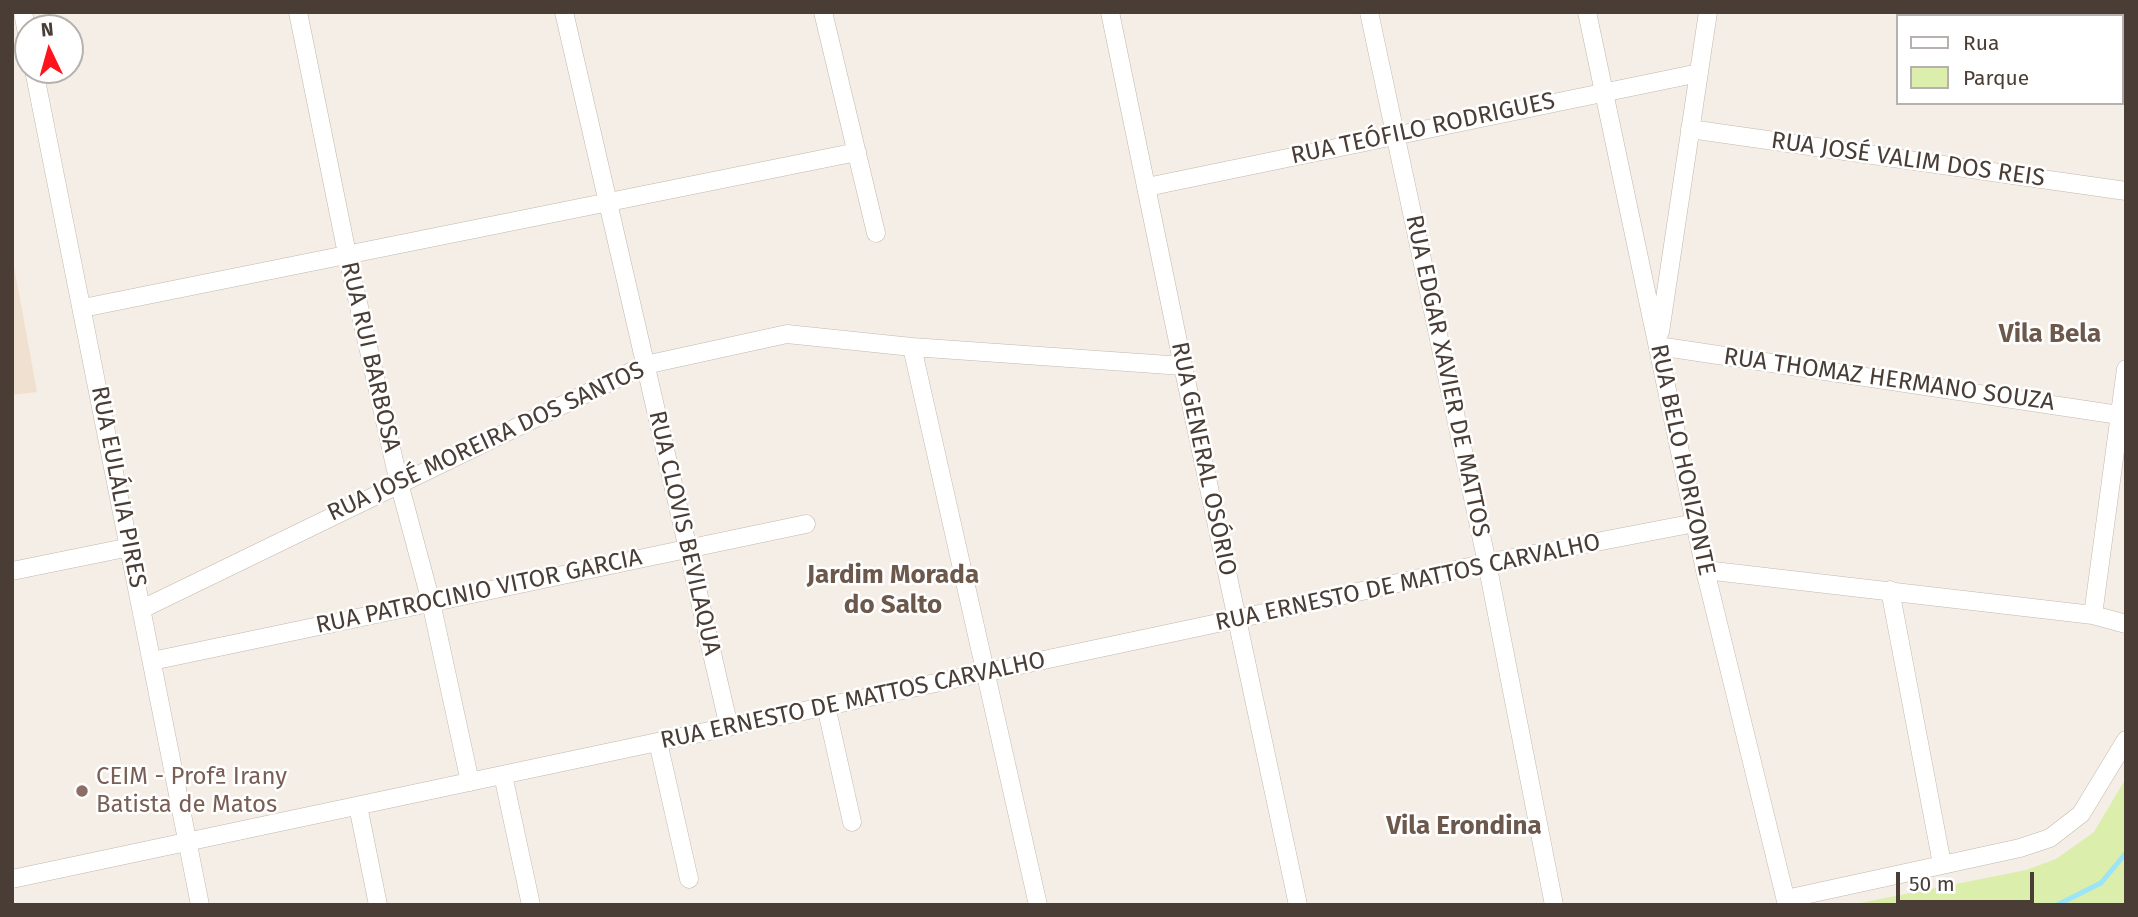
<!DOCTYPE html>
<html>
<head>
<meta charset="utf-8">
<style>
  body { margin:0 }
  #map { position:relative; width:2138px; height:917px; overflow:hidden; background:#f5eee6; font-family:"Fira Sans",sans-serif }
  canvas { display:block }
  .frame { position:absolute; inset:0; border:14px solid #493d35; pointer-events:none }
  .legend { position:absolute; left:1896px; top:14px; width:228px; height:91px; box-sizing:border-box; background:#fff; border:2px solid #b6b1ae; margin:0; padding:9px 12px; list-style:none; font-size:21px; color:#493d35 }
  .legend li { display:flex; align-items:center; gap:14px; height:35px }
  .legend b { width:35px; border:2px solid #b6b1ae }
  .north { position:absolute; left:14px; top:14px; width:70px; height:70px; box-sizing:border-box; background:#fff; border:2px solid #b6b1ae; border-radius:50%; rotate:355deg; font-size:19px; font-weight:700; line-height:28px; text-align:center; color:#493d35 }
  .north::after { content:''; display:block; margin:auto; width:24px; height:32px; background:#ff131c; clip-path:polygon(50% 0,100% 100%,50% 72%,0 100%) }
  .scale { position:absolute; left:1896px; top:872px; width:138px; height:32px; box-sizing:border-box; border:4px solid #493d35; border-top:0; padding-left:9px; font-size:21px; line-height:24px; white-space:nowrap; color:#493d35; -webkit-text-stroke:5px #fff; paint-order:stroke }
</style>
</head>
<body>
<div id="map">
<canvas width="2138" height="917"></canvas>
<div class="frame"></div>
<ul class="legend">
<li><b style="height:9px;background:#fff"></b>Rua</li>
<li><b style="height:19px;background:#dceeab"></b>Parque</li>
</ul>
<div class="north">N</div>
<div class="scale">50 m</div>
</div>
<script>
const context = document.querySelector('canvas').getContext('2d');
context.lineJoin = 'round';
function fillPath(path, color) { context.fillStyle = color; context.fill(path, 'evenodd'); }
function strokePath(path, color, width, dash) { context.strokeStyle = color; context.lineWidth = width; context.lineCap = dash ? 'butt' : 'round'; context.setLineDash(dash || []); context.stroke(path); }
function label(font, color, halo, rows, align = 'center') {
  context.font = font + ' "Fira Sans",sans-serif'; context.lineWidth = 5; context.setLineDash([]); context.textBaseline = 'middle'; context.strokeStyle = halo; context.fillStyle = color; for (const [text, x, y, turn = 0] of rows) {
    context.save(); context.translate(x, y); context.rotate((+turn || 0) * Math.PI / 180); context.textAlign = isNaN(turn) ? turn : align; if (halo) context.strokeText(text, 0, 0); context.fillText(text, 0, 0); context.restore();
  }
}
const education = new Path2D(`
  M12 255 37 392 12 395Z`);
const green = new Path2D(`
  M2126 778V905H1850L2026 870 2056 859 2094 832Z`);
const stream = new Path2D(`
  M2057 905 2101 883 2126 853`);
const street = new Path2D(`
  M23 12 28 39
  M298 12 347 254 399 483 431 602 470 782
  M564 12 729 727
  M823 12 876 233
  M1110 12 1183 366 1298 905
  M1369 12 1487 563 1554 905
  M1587 12 1705 570 1787 905
  M34 70 200 905
  M1690 129 2126 191
  M1147 187 1699 73
  M83 308 857 152
  M1660 332 1708 12
  M1658 346 2119 415
  M912 347 1038 905
  M1705 570 2093 615 2126 624
  M12 571 130 547
  M1890 590 1942 864
  M142 609 645 365 787 334 912 347 1183 366
  M2093 615 2126 369
  M152 661 806 524
  M826 706 852 822
  M658 742 689 879
  M503 775 531 905
  M358 806 378 905
  M12 879 1237 619 1487 563 1695 523
  M1786 899 2020 848 2050 838 2081 814 2126 740`);
const markers = [
  [82,791,7,"#8d6e63"]
];
const streetNames = [
  ["RUA TEÓFILO RODRIGUES",1423,129,-12],
  ["RUA JOSÉ VALIM DOS REIS",1908,160,8],
  ["RUA RUI BARBOSA",370,357,77],
  ["RUA EDGAR XAVIER DE MATTOS",1447,376,78],
  ["RUA THOMAZ HERMANO SOUZA",1889,380,8],
  ["RUA JOSÉ MOREIRA DOS SANTOS",486,442,-25],
  ["RUA GENERAL OSÓRIO",1203,459,78],
  ["RUA BELO HORIZONTE",1682,460,78],
  ["RUA EULÁLIA PIRES",118,487,79],
  ["RUA CLOVIS BEVILAQUA",684,533,77],
  ["RUA ERNESTO DE MATTOS CARVALHO",1408,583,-12],
  ["RUA PATROCINIO VITOR GARCIA",479,592,-12],
  ["RUA ERNESTO DE MATTOS CARVALHO",853,701,-12]
];
const educationNames = [
  ["CEIM - Profª Irany",96,777],
  ["Batista de Matos",96,805]
];
const neighbourhoodNames = [
  ["Vila Bela",2050,335],
  ["Jardim Morada",893,576],
  ["do Salto",893,606],
  ["Vila Erondina",1464,827]
];
fillPath(education, '#f0e0cf');
fillPath(green, '#dceeab');
strokePath(stream, '#9ce4f8', 5);
strokePath(street, '#c4b7ab', 19);
strokePath(street, '#fff', 18);
for (const [x, y, r, color] of markers) { const dot = new Path2D(); dot.arc(x, y, r, 0, 2 * Math.PI); context.fillStyle = color; context.fill(dot); strokePath(dot, '#fff', 2.5); }
label('24px', '#493d35', '#fff', streetNames);
label('24px', '#785e54', '#fff', educationNames, 'left');
label('bold 26px', '#6d594b', '#fff', neighbourhoodNames);
</script>
</body>
</html>
